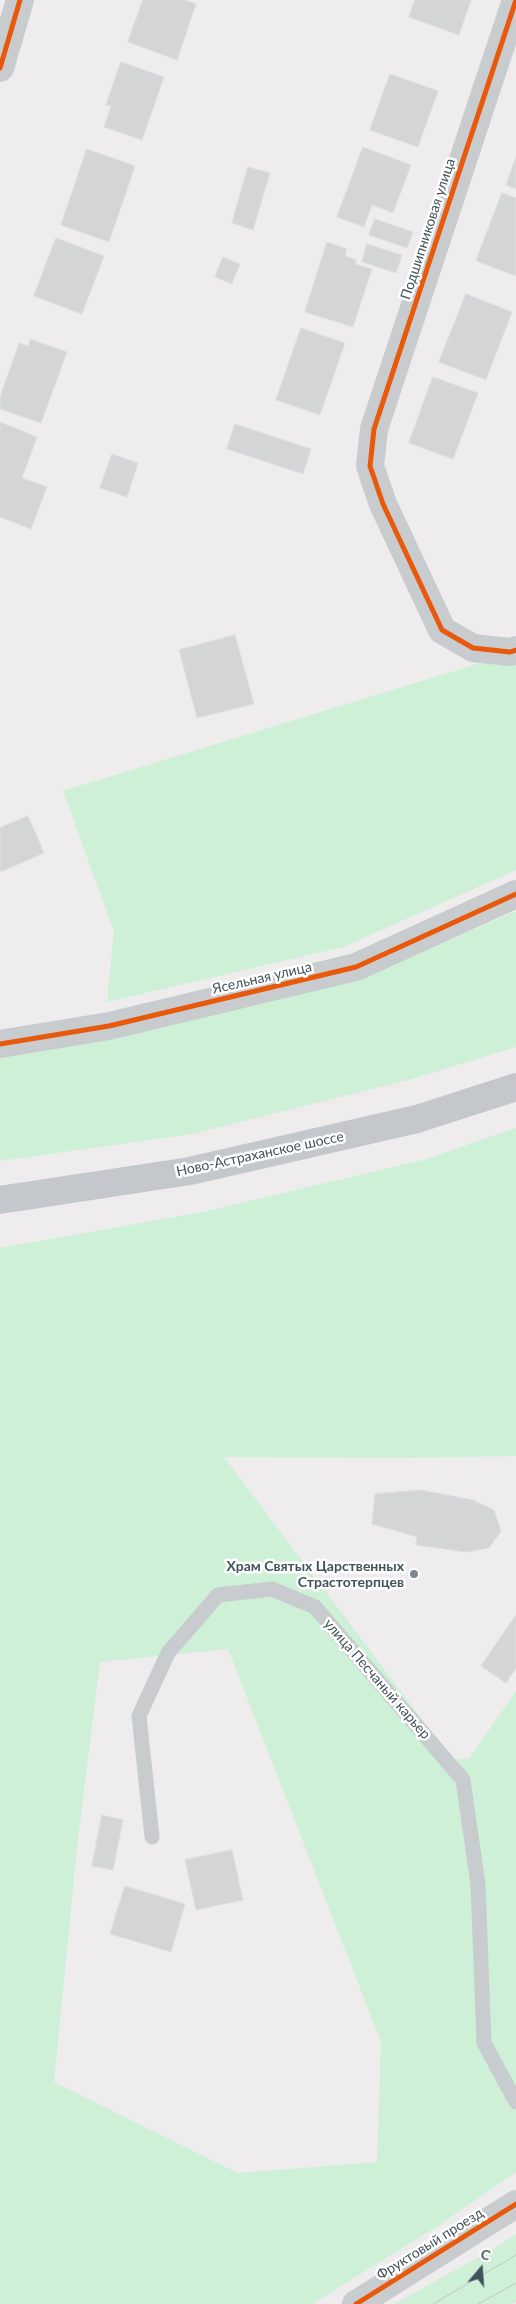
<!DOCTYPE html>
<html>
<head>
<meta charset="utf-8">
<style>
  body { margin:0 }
  #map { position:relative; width:516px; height:2304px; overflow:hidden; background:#eeeced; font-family:Lato,sans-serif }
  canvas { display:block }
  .north { position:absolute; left:456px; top:2244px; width:50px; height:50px; -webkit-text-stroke:4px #fff; paint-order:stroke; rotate:18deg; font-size:14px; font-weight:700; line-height:20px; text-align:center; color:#42525b }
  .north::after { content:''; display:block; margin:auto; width:18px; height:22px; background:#42525b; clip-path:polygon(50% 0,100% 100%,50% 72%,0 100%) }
</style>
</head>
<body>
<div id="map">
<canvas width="516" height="2304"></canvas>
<div class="north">С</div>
</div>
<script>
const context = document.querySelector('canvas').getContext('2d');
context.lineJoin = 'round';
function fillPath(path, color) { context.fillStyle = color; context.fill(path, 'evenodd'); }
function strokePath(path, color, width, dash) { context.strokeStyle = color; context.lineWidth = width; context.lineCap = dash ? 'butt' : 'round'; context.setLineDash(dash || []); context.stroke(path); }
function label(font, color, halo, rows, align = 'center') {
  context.font = font + ' Lato,sans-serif'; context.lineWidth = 5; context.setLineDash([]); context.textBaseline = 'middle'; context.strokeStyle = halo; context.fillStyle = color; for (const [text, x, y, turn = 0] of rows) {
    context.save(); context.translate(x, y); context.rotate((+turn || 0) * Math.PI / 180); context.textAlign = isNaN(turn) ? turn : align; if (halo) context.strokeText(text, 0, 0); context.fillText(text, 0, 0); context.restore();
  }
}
const green = new Path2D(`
  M516 652V870L343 947 107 1002 114 932 63 791Z
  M516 911V1047L412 1079 192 1134 0 1161V1057L109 1040 358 980Z
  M516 1128V1456L400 1458 224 1457 452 1759H469L516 1691V2172L438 2226 312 2304H0V1248L203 1212 423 1160ZM228 1649 381 2042 377 2162 238 2173 54 2082 77 1848 100 1662Z
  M516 2234V2302L512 2304H394L495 2248Z`);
const building = new Path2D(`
  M143 0H184L196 4 177 60 128 42Z
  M415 0H471L459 35 409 17Z
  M121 62 164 77 142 140 104 127 111 106 106 105Z
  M390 74 438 91 418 147 370 130Z
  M363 147 411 165 393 213 372 205 364 227 337 217Z
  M87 149 135 166 109 242 61 225Z
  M516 157V189L506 185Z
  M248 167 270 173 253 230 232 223Z
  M502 193 516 198V276L476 261Z
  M375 219 413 232 407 248 369 235Z
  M56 238 104 256 82 314 34 296Z
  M327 242 347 249 345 256 357 260 355 264 372 269 353 327 305 312Z
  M367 244 402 255 396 273 362 262Z
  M223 257 240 264 232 284 215 277Z
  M466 294 512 312 486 380 439 362Z
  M301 328 345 343 320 415 276 400Z
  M30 339 67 352 41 423 0 409V397L19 343 28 346Z
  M433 377 478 393 453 459 409 443Z
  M0 422 37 437 22 478 47 487 31 529 0 517Z
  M235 424 311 449 303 474 227 449Z
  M112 454 138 463 127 497 100 488Z
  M235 635 254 704 197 718 179 650Z
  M28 816 44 853 0 872V828Z
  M421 1490 473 1500 494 1510 501 1531 489 1548 466 1552 416 1545 417 1537 372 1524 375 1494Z
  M516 1615V1668L506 1683 481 1666Z
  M102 1815 123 1820 113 1870 92 1866Z
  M232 1850 243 1900 196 1910 185 1860Z
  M125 1886 185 1904 171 1952 110 1934Z`);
const service = new Path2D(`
  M152 1837 139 1716 168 1653 218 1595 272 1589 315 1607 463 1780 478 1884 484 2043 516 2102`);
const minor = new Path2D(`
  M516 0 374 429 370 466 383 504 442 630 473 648 510 652 516 650
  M0 68 20 0
  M0 1044 109 1026 356 967 516 894`);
const tertiary = new Path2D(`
  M356 2304 516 2204`);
const primary = new Path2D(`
  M0 1200 190 1171 417 1119 516 1087`);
const tram = new Path2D(`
  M433 2304 516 2255
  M478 2304 516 2283`);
const cycleway = new Path2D(`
  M516 0 374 429 370 466 383 504 442 630 473 648 510 652 516 650
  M0 68 20 0
  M0 1044 109 1026 356 967 516 894
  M356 2304 516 2204`);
const markers = [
  [414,1574,5,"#7e888e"]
];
const streetNames = [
  ["Подшипниковая улица",428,229,-72],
  ["Ясельная улица",262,978,-13],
  ["Ново-Астраханское шоссе",260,1154,-12],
  ["улица Песчаный карьер",377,1679,49],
  ["Фруктовый проезд",430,2244,-32]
];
const poiNames = [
  ["Храм Святых Царственных",404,1566],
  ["Страстотерпцев",404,1582]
];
fillPath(green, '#cef0d6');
fillPath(building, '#d4d5d7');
strokePath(building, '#dfdee0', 1);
strokePath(service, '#c8ccce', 15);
strokePath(minor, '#c8ccce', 28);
strokePath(tertiary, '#c8ccce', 28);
strokePath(primary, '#c4c8cc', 28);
strokePath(tram, '#c3c5c7', 1);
strokePath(cycleway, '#e8590c', 5);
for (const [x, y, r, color] of markers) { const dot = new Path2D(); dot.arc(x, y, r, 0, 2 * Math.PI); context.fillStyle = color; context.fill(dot); strokePath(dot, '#fff', 2); }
label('14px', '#42525b', '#fff', streetNames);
label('bold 14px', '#42525b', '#fff', poiNames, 'right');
</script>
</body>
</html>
